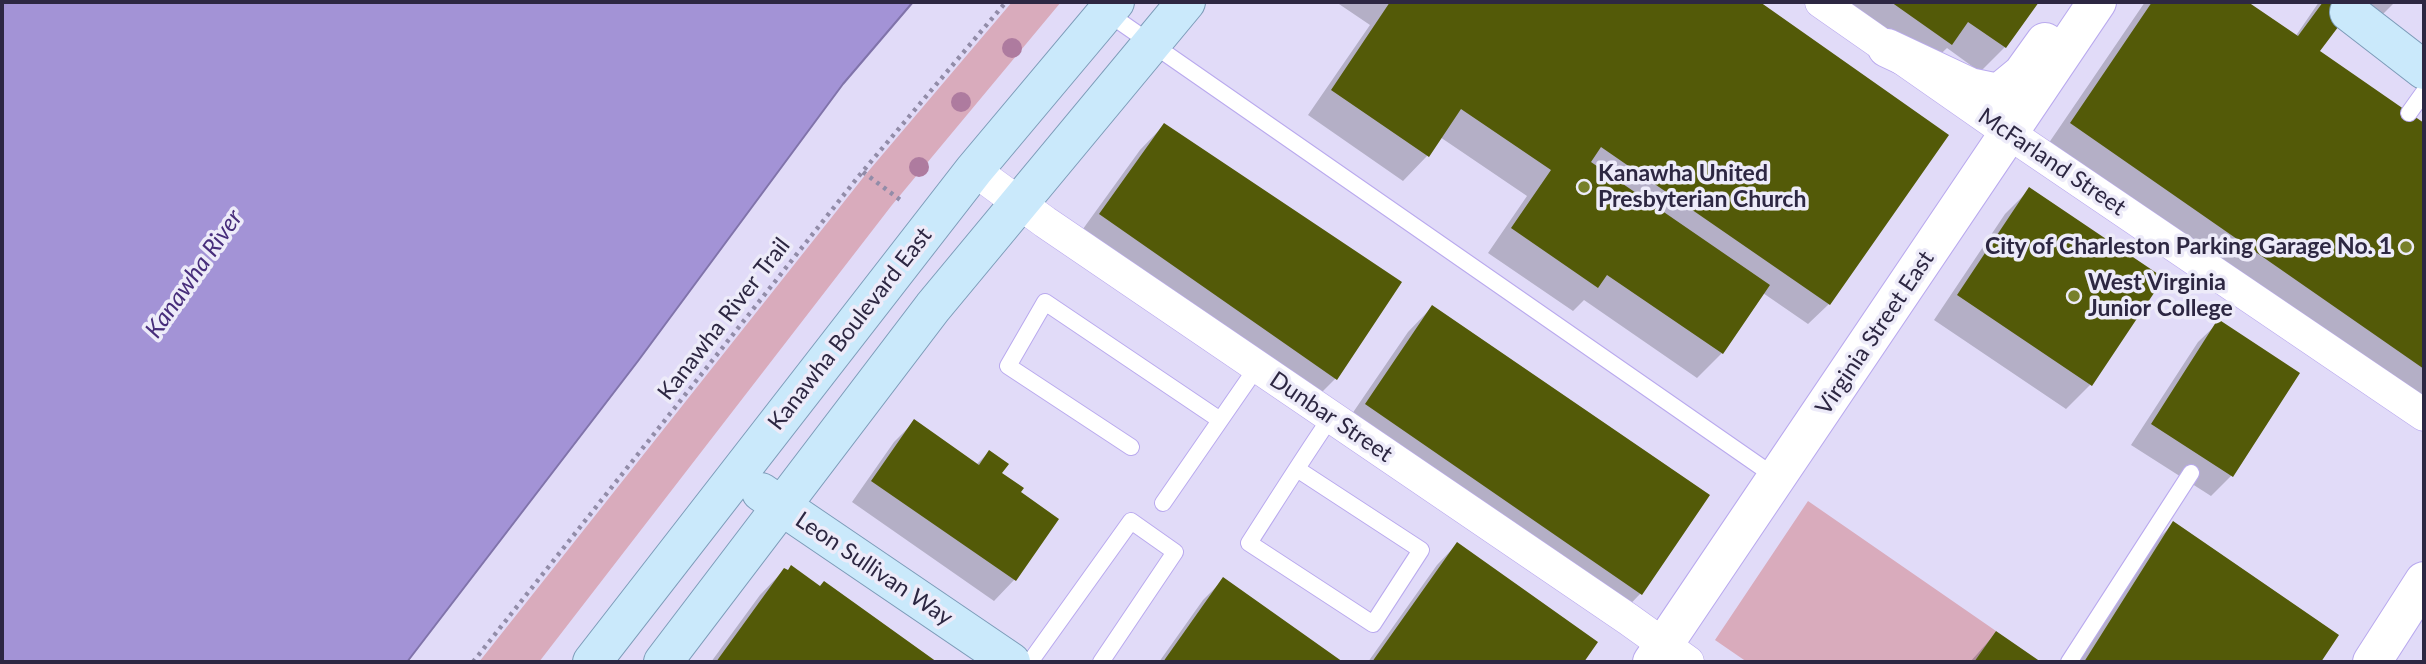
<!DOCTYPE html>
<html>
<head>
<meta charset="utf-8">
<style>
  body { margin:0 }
  #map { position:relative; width:2426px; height:664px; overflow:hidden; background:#e1dbf8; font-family:Lato,sans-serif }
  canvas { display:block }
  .frame { position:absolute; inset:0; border:4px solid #2d2742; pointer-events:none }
</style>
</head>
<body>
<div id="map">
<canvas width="2426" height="664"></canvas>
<div class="frame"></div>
</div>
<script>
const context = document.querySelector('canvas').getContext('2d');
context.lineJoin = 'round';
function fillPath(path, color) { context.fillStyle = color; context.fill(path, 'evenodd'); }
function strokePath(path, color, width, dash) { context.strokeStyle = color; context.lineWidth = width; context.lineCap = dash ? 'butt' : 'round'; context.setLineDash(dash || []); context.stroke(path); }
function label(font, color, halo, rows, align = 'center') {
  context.font = font + ' Lato,sans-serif'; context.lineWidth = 7; context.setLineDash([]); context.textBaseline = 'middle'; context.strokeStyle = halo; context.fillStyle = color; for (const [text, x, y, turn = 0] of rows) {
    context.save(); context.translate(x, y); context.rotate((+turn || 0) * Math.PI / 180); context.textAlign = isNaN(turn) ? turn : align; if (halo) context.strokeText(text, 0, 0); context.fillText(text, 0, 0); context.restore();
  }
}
const green = new Path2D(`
  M1012 2H1061L892 205 539 662H479L866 174Z
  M1808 501 1996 631 1974 662H1747L1715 640Z`);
const water = new Path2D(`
  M2 2H913L843 84 638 361 407 662H2Z`);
const shadow = new Path2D(`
  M1336 2H1757L1947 135 1829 304 1808 324 1763 293 1722 353 1697 378 1584 300 1573 311 1488 253 1527 196 1440 137 1427 156 1403 181 1308 115 1370 25Z
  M1831 2H2036L2005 47 1980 72 1947 48 1926 68Z
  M2145 2H2244L2295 37 2319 2H2395L2372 25 2349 9 2317 52 2424 126V418L2042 153Z
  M1164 125 1400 282 1335 379 1311 403 1075 240 1140 150Z
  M2029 190 2090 385 2066 409 1934 320 2005 214Z
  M1432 307 1707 496 1640 594 1616 619 1341 430 1408 332Z
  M2219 322 2297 373 2231 476 2211 496 2131 445 2198 342Z
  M914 422 976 465 989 452 1000 473 1018 493 1056 520 1014 580 994 601 852 502 894 442Z
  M2173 524 2337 635 2319 662H2075L2153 544Z
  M1457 544 1596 643 1582 662H1368L1437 565Z
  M784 570 819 588 825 583 934 662H711L760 595Z
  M1223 580 1340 662H1159L1203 600Z
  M1996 633 2038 662H1970Z`);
const building = new Path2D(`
  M1390 2H1760L1949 135 1830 305 1601 147 1591 162 1770 285 1723 354 1607 275 1598 288 1511 228 1551 170 1461 109 1429 157 1331 90Z
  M1891 2H2039L2006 48 1968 22 1952 45Z
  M2152 2H2248L2298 36 2323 2H2357L2320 51 2424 123V369L2070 123Z
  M1164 123 1402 282 1337 380 1099 214Z
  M2029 187 2164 278 2092 386 1957 295Z
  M1432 305 1710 495 1642 595 1365 404Z
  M2218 319 2300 373 2233 477 2151 424Z
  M914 419 979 465 989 450 1009 464 1002 473 1024 488 1021 492 1059 519 1016 581 871 481Z
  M2173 521 2339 635 2321 662H2084Z
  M1457 542 1598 642 1584 662H1372Z
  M791 565 820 586 824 581 937 662H716L784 568 788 570Z
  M1223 577 1343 662H1163Z
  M1996 631 2041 662H1974Z`);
const path = new Path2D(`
  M863 172 903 202
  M473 662 858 177 1006 2`);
const service = new Path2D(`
  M1106 12 1777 478
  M2409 113 2424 92
  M1131 447 1008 366 1045 302 1220 420
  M1297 469 1421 550 1373 624 1249 543C1276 501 1303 458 1331 417
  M1163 503 1257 367
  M1030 662 1131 521 1175 552 1101 662
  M2069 662 2191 473`);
const minor = new Path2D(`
  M1821 2 2010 134 2424 415
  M974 170 1045 222 1628 619 1688 662`);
const secondary = new Path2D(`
  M1887 48 1970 87 1999 93 2022 74 2045 42
  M1652 662 2097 2
  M2372 662 2424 581`);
const primary = new Path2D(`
  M2349 12 2424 70
  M761 492 1011 662
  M592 662 974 170 1115 2
  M663 662 933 307 1186 2`);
const trees = [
  [1012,48],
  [961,102],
  [919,167]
];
const markers = [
  [1584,187,7,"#77802b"],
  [2406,247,7,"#77802b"],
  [2074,296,7,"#77802b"]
];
const streetNames = [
  ["McFarland Street",2052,162,34],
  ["Kanawha River Trail",724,319,-52],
  ["Kanawha Boulevard East",850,329,-52],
  ["Virginia Street East",1875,333,-56],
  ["Dunbar Street",1331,417,34],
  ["Leon Sullivan Way",874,569,34]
];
const poiNames = [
  ["Kanawha United",1598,174],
  ["Presbyterian Church",1598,200],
  ["City of Charleston Parking Garage No. 1",2392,247,"right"],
  ["West Virginia",2088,283],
  ["Junior College",2088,309]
];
const waterNames = [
  ["Kanawha River",194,274,-55]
];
fillPath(green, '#d9abbc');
fillPath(water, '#a393d6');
strokePath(water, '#8073aa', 2);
fillPath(shadow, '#0003');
fillPath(building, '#535a08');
strokePath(service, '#b9a9ee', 18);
strokePath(minor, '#b9a9ee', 33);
strokePath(secondary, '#b9a9ee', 40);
strokePath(primary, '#7c9bb8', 40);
strokePath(path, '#928ca8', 4.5, [3.5, 5]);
strokePath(service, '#fff', 16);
strokePath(minor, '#fff', 32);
strokePath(secondary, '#fff', 38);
strokePath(primary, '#cae9fb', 38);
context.fillStyle = '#ae7b9f';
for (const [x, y] of trees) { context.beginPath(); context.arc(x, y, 10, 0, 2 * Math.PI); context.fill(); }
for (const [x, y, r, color] of markers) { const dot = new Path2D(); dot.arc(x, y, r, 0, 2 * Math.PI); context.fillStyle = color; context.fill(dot); strokePath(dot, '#edebf9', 2.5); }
label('23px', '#2d2742', '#edebf9', streetNames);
label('bold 23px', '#2d2742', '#edebf9', poiNames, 'left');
label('italic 24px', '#472d7b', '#edebf9', waterNames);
</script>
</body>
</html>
